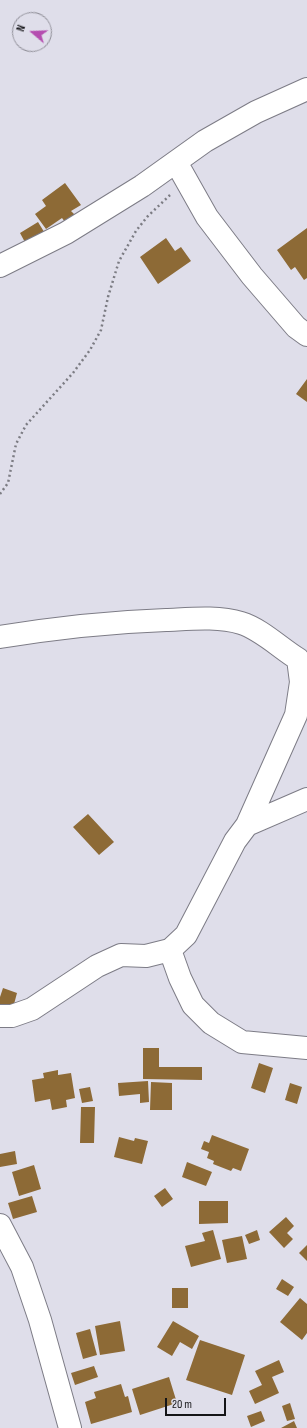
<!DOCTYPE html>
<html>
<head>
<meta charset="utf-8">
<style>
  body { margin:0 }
  #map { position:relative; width:307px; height:1428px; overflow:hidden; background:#dfdeea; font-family:"Sofia Sans Condensed",sans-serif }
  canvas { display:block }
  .north { position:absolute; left:12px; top:12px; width:40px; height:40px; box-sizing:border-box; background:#dfdeea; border:1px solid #8e8d96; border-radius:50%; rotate:289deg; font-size:11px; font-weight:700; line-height:16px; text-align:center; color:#141417 }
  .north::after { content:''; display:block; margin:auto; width:14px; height:18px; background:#b54db0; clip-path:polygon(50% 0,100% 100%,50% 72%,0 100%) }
  .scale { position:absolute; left:165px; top:1398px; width:61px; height:18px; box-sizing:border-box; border:2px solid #141417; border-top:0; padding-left:5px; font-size:12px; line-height:14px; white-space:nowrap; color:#141417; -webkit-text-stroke:3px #dfdeea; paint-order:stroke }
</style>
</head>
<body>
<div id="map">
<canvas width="307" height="1428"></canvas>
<div class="north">N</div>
<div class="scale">20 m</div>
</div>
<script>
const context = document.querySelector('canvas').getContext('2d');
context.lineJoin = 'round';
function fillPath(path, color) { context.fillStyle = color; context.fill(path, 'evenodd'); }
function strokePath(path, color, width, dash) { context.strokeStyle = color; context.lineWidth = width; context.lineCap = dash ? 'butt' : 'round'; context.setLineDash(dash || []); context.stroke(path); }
const building = new Path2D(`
  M65 183 81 205 71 211 75 215 65 222 62 218 46 229 35 214 46 206 42 200Z
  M38 222 46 235 27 246 20 233Z
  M307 228V278L304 280 295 267 291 270 277 250Z
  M166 238 175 251 181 247 191 261 158 284 140 257Z
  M307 379V402L296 394Z
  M88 814 114 842 99 855 73 827Z
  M3 988 17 993 13 1008 0 1004V997Z
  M143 1048H159V1067H202V1080L143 1079Z
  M259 1063 273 1068 265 1093 251 1088Z
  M58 1070V1075L71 1073 75 1098 66 1100 67 1107 52 1110 50 1099 35 1102 32 1080 44 1078 43 1073Z
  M148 1081 149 1102 140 1103V1094L119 1096 118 1083Z
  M151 1082 172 1083V1110H150Z
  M290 1083 302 1087 297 1104 285 1100Z
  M90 1087 93 1101 82 1103 79 1089Z
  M81 1107H95L94 1143H80Z
  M212 1135 249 1149 241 1171 233 1168 231 1171 213 1164 214 1161 207 1158 209 1152 201 1149 204 1141 209 1143Z
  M119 1137 134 1141 135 1138 148 1141 142 1164 114 1157Z
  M15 1151 17 1164 0 1167V1154Z
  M187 1162 212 1172 206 1186 182 1177Z
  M34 1165 41 1189 19 1196 12 1172Z
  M165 1188 173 1199 162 1207 154 1196Z
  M32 1196 37 1212 13 1219 8 1203Z
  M199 1201H228V1223L199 1224Z
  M286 1217 294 1226 287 1233 293 1239 284 1248 269 1232Z
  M213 1230 221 1259 191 1267 185 1246 205 1241 202 1233Z
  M257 1230 260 1240 249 1244 245 1235Z
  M242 1236 247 1259 227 1263 222 1240Z
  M307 1245V1261L299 1253Z
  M282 1279 294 1287 288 1296 276 1289Z
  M172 1288H188V1308H172Z
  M300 1298 307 1304V1333L302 1340 280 1322Z
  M120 1321 125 1351 100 1355 95 1326Z
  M173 1321 199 1336 192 1349 180 1342 172 1356 157 1347Z
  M90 1329 97 1355 83 1359 76 1333Z
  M200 1340 245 1355 232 1395 186 1380Z
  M279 1360 284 1372 272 1377 279 1393 255 1404 249 1391 262 1385 255 1371Z
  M94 1366 98 1377 75 1385 71 1373Z
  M169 1377 177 1403 140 1415 132 1389Z
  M121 1384 125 1397 128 1396 132 1412 91 1424 85 1402 96 1398 94 1392Z
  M290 1403 295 1419 287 1421 282 1406Z
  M261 1411 265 1421 251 1427 247 1416Z
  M294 1421 297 1428H281Z`);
const path = new Path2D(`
  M0 494 8 483 16 444 26 425 73 373 90 350 101 330 108 297 119 261 136 231 147 217 170 195`);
const minor = new Path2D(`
  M176 162 207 217 252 276 296 327 307 335
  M0 266 66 233 142 186 205 141 256 112 307 89
  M0 637C55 628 110 622 166 620 190 619 218 616 241 623 261 629 280 648 298 659L301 682 296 715 247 825
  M170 950 180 978 193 1005 211 1023 242 1042 307 1048
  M0 1016H12L32 1009 97 966 121 955 146 956 170 950 186 935 235 841 247 825 307 799
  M0 1225 22 1267 40 1320 70 1428`);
fillPath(building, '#8d6a36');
strokePath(minor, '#7d7c86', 24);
strokePath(path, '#7c7c83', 2.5, [2, 3]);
strokePath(minor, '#fff', 22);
</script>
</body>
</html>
